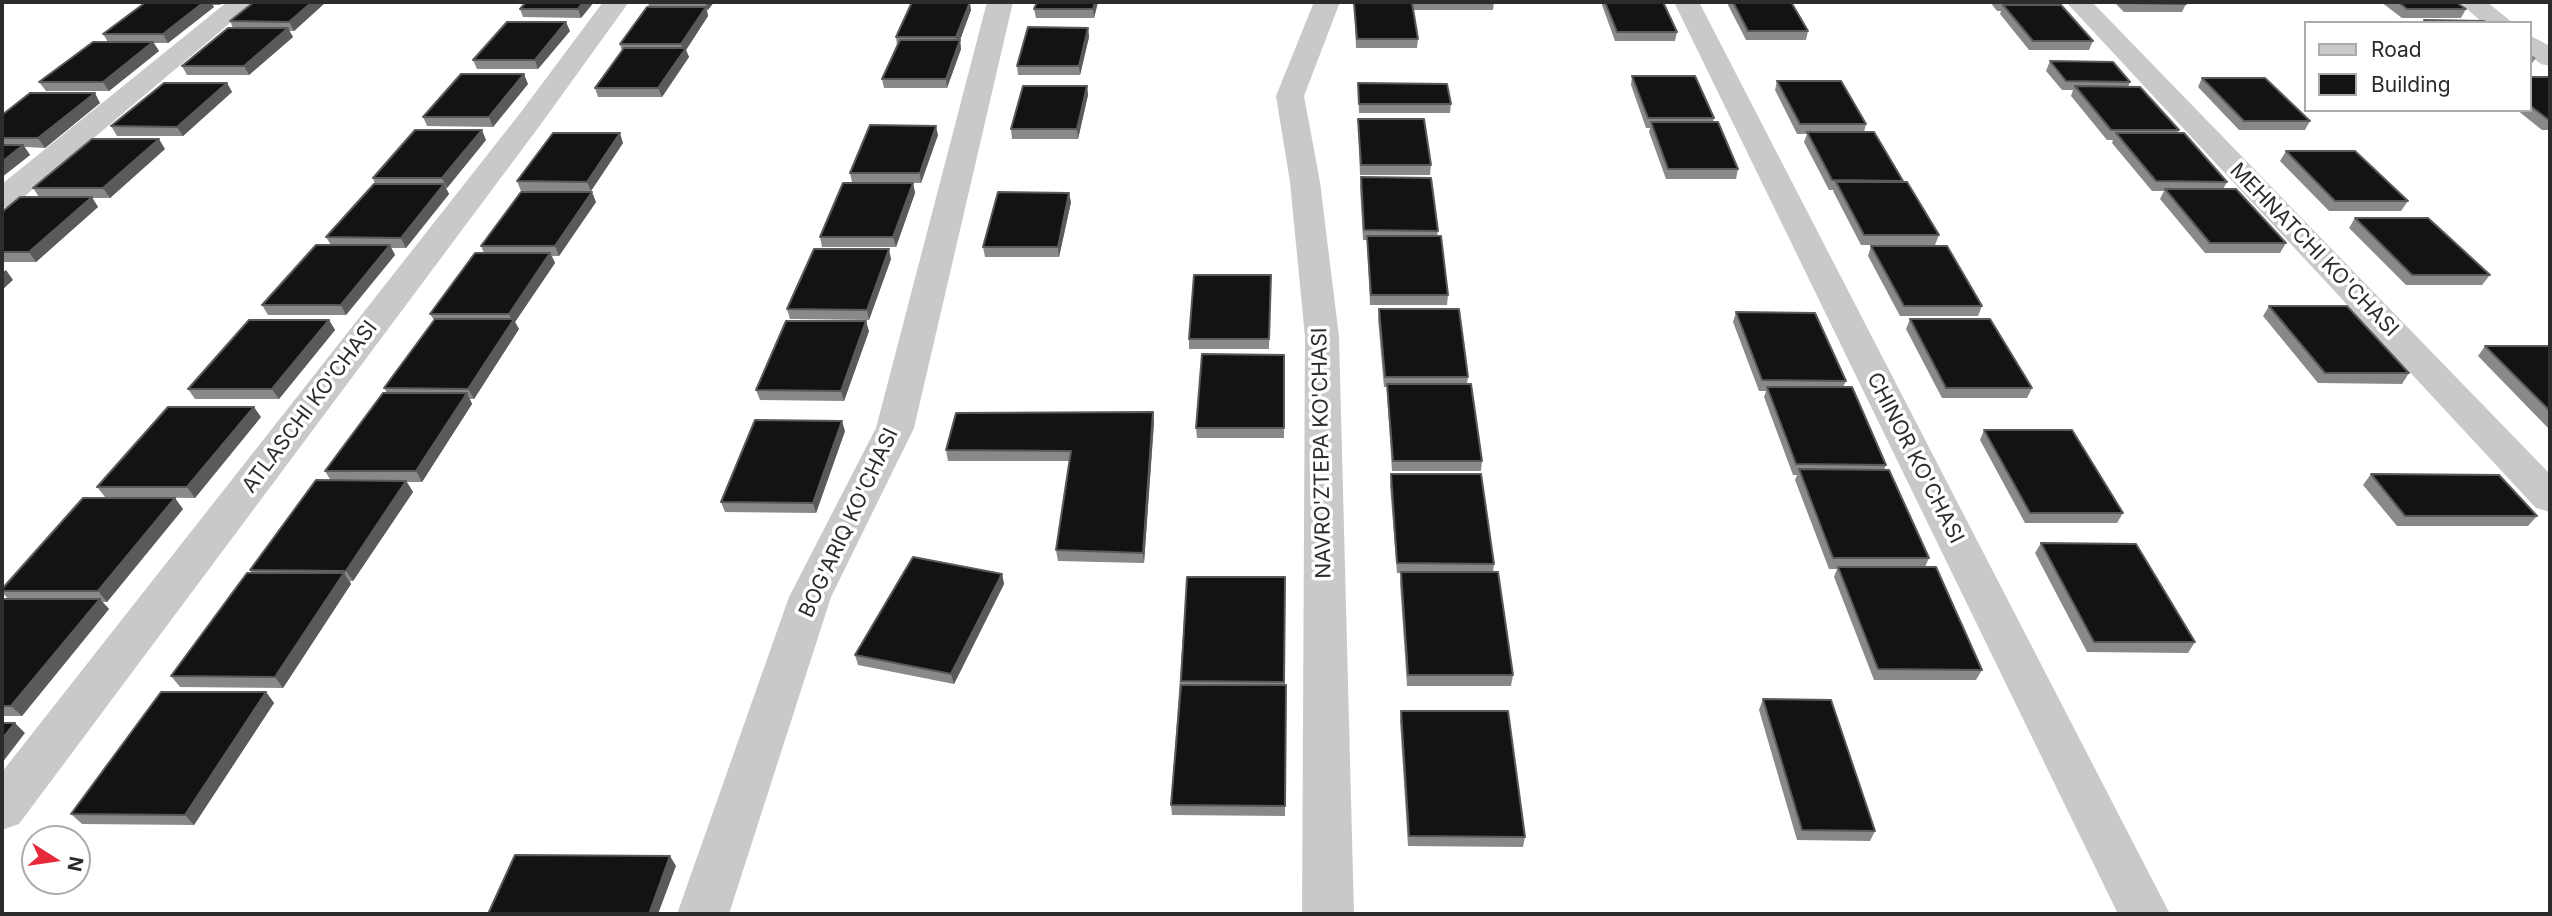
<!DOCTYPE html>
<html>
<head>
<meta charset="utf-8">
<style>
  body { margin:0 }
  #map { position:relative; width:2552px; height:916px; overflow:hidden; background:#fff; font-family:Inter,sans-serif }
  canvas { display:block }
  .frame { position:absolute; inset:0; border:4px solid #2c2c2c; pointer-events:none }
  .legend { position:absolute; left:2304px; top:21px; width:228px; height:91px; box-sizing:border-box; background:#fff; border:2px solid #ababab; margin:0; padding:9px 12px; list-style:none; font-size:21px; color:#2c2c2c }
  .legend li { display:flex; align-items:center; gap:14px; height:35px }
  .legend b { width:35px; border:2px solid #ababab }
  .north { position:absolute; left:21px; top:825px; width:70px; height:70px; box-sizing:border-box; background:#fff; border:2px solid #ababab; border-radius:50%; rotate:102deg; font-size:19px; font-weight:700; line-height:28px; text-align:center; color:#2c2c2c }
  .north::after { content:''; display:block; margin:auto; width:24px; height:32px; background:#e72a3b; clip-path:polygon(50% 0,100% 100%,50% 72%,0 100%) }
</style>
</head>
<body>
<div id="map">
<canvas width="2552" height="916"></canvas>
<div class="frame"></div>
<ul class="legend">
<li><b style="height:9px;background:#c9c9c9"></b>Road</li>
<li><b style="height:19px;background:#131313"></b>Building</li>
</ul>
<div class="north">N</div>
</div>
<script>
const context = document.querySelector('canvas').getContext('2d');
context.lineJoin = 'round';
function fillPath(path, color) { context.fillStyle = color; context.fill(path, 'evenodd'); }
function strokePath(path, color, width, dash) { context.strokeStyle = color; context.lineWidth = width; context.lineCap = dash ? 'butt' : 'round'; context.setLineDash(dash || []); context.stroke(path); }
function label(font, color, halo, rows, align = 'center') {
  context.font = font + ' Inter,sans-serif'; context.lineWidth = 7; context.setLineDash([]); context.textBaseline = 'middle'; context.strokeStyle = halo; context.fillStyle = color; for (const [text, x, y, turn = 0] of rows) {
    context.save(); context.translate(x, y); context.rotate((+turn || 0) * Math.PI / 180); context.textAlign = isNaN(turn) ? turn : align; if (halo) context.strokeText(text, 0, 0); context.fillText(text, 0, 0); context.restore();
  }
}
const street = new Path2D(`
  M227 2H255L13 206 2 208V184Z
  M603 2H629L541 124 19 824 2 830V772L521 112Z
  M987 2H1013L914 428 831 597 729 914H677L789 597 876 428Z
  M1314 2H1340L1304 96 1320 182 1339 337 1354 914H1302L1305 337 1290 182 1276 96Z
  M1674 2H1699L2170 914H2118Z
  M2066 2H2092L2550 474V512L2536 508Z
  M2459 2H2487L2513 23H2483Z
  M2529 35 2550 46V66L2541 64 2529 55Z`);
const wall = new Path2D(`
  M146 2H224L220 5H212L214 7 168 43H154L159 51 109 91H46L39 82 108 42 103 34Z
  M326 2 294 31H289L293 37 249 75H187L182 66 233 28 230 21Z
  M526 2H594L581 18 523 17 520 9Z
  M648 2H714L708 10H707L708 16 686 50 689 57 662 97H598L595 88 622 51 620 44 649 7Z
  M1037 2H1098L1094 18H1036L1034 9Z
  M1411 2H1494L1493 10H1413L1418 39 1417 48H1356L1354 3H1411Z
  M1602 2H1663L1677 32 1675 41H1615L1602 5Z
  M1729 2H1791L1808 31 1806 40H1746L1728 5Z
  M1990 2H2058V5L2093 41 2089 50H2029L2000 14 2001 11H1997Z
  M2114 2H2184L2186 4 2182 12H2124Z
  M2381 2H2456L2466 9 2461 18H2402Z
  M971 10 960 40 961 49 947 88H884L882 79 897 45 896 37Z
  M1088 28 1089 37 1080 75H1018L1017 66Z
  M570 31 538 69H477L473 60Z
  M2529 53 2536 58 2529 67Z
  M2050 61 2130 82 2128 87 2179 130 2177 133 2227 182 2223 189 2286 243 2280 253H2205L2160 199 2164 191H2152L2112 143 2113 140H2107L2071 96 2073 90H2062L2046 71Z
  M1632 76 1714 118 1713 122 1738 169 1736 179H1666L1649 132 1650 128H1646L1631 85Z
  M2529 77H2550V130H2542L2517 110H2529Z
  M2202 78 2310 121 2305 130H2239L2198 87Z
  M1777 81 1866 124 1864 132 1903 181 1902 182 1939 235 1935 245H1861L1833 191 1834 190H1829L1804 142 1807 134H1797L1775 90Z
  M227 83 232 92 183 136H117L111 126Z
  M1358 83 1451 104 1450 113H1359Z
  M528 84 493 127 427 126 423 117Z
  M1087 86 1088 95 1078 139H1012L1011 129Z
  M100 103 45 148 25 147 30 155 2 177V115Z
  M1358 119 1431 165 1430 175H1360Z
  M938 135 921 183 852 182 850 173Z
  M486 140 447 188H446L449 194 406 248H391L395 255 346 315H268L262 305 331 245 326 237 375 184 373 178Z
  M623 143 591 191H521L517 181Z
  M165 149 110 198H92L98 207 36 262H2V212L39 197 33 188Z
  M2286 151 2408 201 2401 211H2329L2280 161Z
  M1361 177 1438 231 1437 236 1448 295 1447 305H1370L1367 240H1363L1360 187Z
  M913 183 915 193 896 247H822L820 237Z
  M596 202 559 256H552L555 263 515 322 519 329 474 399H470L472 404 422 482H407L413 492 353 581H350L351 584 283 688 180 687 171 676 252 573 250 570 331 481 325 471 387 393 384 388 434 320 430 314 484 253 481 246Z
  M1071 202 1059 257H985L983 247Z
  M2355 218 2490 275 2482 285H2406L2349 228Z
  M1871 246 1982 306 1978 316H1900L1868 256Z
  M891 259 869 320 790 319 787 309Z
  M1271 275 1269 349H1189V339Z
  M2269 306 2409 373 2402 384 2318 383 2263 316Z
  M1379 309 1468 377 1467 384 1482 461 1481 471H1392L1387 394V387H1384L1378 319Z
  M1736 312 1846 381 1843 387 1886 465 1884 470 1929 558 1925 567 1982 670 1976 680H1874L1834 577 1837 569H1829L1795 480 1797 475H1793L1764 397 1766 391H1759L1733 322Z
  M1910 319 2032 388 2027 398H1942L1906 329Z
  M329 320 335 330 279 399H195L188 389Z
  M869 331 844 401 760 400 756 390Z
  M2485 346H2550V428H2548L2478 356Z
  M1284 355V438H1197L1196 428Z
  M1153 412 1154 422 1144 563 1058 561 1056 550 1070 461H948L946 450Z
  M261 417 195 498 105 497 97 487Z
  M1984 430 2123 513 2117 523H2025L1980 440Z
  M845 431 816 513 725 512 721 502Z
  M1391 474 1494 564 1493 572 1513 675 1511 686H1407L1400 583 1401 573H1397L1390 485Z
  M2371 474 2537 516 2528 526H2397L2363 485Z
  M183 509 107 602H102L109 609 22 716H2V599H8L2 592V589Z
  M2041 543 2195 642 2188 653 2087 652 2035 553Z
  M1002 574 1004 584 954 684 858 665 855 655Z
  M1187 577H1285V816L1172 815 1171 805Z
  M266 692 274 703 194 825 82 824 71 814Z
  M1763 699 1875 831 1870 841 1797 840 1759 710Z
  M1401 711 1525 837 1523 847 1408 846 1400 721Z`);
const shadedWall = new Path2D(`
  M204 2H211L214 7 168 43 163 34Z
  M312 2H326L294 31 289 22Z
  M583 2H594L581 18 578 9Z
  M705 2H714L708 10Z
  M970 2 971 10 960 40 961 49 947 88 946 79 958 46 956 37Z
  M1095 2H1098L1094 18 1093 9Z
  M706 7 708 16 686 50 689 57 662 97 658 88 684 51 681 44Z
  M566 22 570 31 538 69 535 60Z
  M288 28 293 37 249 75 244 66Z
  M1088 28 1089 37 1080 75 1079 66Z
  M153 42 159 51 109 91 103 82Z
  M524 74 528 84 493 127 489 117Z
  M227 83 232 92 183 136 177 127Z
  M1087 86 1088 95 1078 139 1077 129Z
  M95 93 100 103 45 148 38 138Z
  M936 126 938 135 921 183 920 173Z
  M482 130 486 140 447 188 442 178Z
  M620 133 623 143 591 191 587 182Z
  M159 139 165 149 110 198 103 188Z
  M23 145 30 155 2 177V162Z
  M913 183 915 193 896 247 893 237Z
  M444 184 449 194 406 248 401 238Z
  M592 192 596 202 559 256 555 246Z
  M1069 193 1071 202 1059 257 1058 247Z
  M92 197 98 207 36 262 29 252Z
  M390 245 395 255 346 315 341 305Z
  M889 249 891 259 869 320 867 310Z
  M550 253 555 263 515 322 519 329 474 399 468 389 512 321 509 314Z
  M6 270 13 280 2 290V273Z
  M329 320 335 330 279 399 272 389Z
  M866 321 869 331 844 401 841 391Z
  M467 393 472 404 422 482 416 471Z
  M254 407 261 417 195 498 187 487Z
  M1153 412 1154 422 1144 563 1143 553Z
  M842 421 845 431 816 513 813 503Z
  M406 481 413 492 353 581 346 571Z
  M175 498 183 509 107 602 98 591Z
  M344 573 351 584 283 688 275 677Z
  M1002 574 1004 584 954 684 951 674Z
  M100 599 109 609 22 716 11 706Z
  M266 692 274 703 194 825 185 815Z
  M15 723 25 733 2 763V739Z
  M670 856 676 866 658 914H649Z`);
const building = new Path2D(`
  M146 2H204L163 34H103Z
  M254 2H312L289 22 230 21Z
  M526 2H583L578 9H520Z
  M912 2H970L956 37H896Z
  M1037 2H1095L1093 9H1034Z
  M1605 2H1663L1677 32H1617Z
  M1733 2H1791L1808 31H1748Z
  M2126 2H2184L2186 4 2128 3Z
  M2398 2H2456L2466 9H2407Z
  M1354 3H1412L1418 39H1357Z
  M2003 5H2061L2093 41H2033Z
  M647 7H706L681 44H620Z
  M2424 20 2484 21 2487 23H2427Z
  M507 22H566L535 60H473Z
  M1028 27 1088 28 1079 66H1017Z
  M228 28H288L244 66H182Z
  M900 40H960L946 79H882Z
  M93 42H153L103 82H39Z
  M624 48H686L658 88H595Z
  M2050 61 2113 62 2130 82 2066 81Z
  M461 74H524L489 117H423Z
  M1632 76H1695L1714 118H1648Z
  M2529 77H2550V120H2549L2529 105Z
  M2202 78H2265L2310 121H2244Z
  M1777 81H1841L1866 124H1800Z
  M164 83H227L177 127 111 126Z
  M1358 83 1447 84 1451 104H1359Z
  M1023 86H1087L1077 129H1011Z
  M2075 86 2140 87 2179 130H2111Z
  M30 93H95L38 138H2V115Z
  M1358 119H1424L1431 165H1361Z
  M1651 122H1718L1738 169H1668Z
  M870 125 936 126 920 173H850Z
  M415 130H482L442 178H373Z
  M1807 132H1874L1903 181 1832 180Z
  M553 133H620L587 182 517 181Z
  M2116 133H2184L2227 182 2156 181Z
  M92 139H159L103 188H33Z
  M2 145H23L2 162Z
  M2286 151H2355L2408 201H2335Z
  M1361 177 1431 178 1438 231 1364 230Z
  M1836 182H1907L1939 235H1864Z
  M843 183H913L893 237H820Z
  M374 184H444L401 238 326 237Z
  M2165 189H2236L2286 243H2210Z
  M521 192H592L555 246H481Z
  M998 192 1069 193 1058 247H983Z
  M20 197H92L29 252H2V212Z
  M2355 218H2428L2490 275H2412Z
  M1367 236H1441L1448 295H1371Z
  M316 245H390L341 305H262Z
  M1871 246H1947L1982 306H1904Z
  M814 249H889L867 310 787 309Z
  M475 253H550L509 314H430Z
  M1194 275H1271L1269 339H1189Z
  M2269 306H2347L2409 373H2325Z
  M1379 309H1459L1468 377H1385Z
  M1736 312 1815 313 1846 381 1762 380Z
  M435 319H514L468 389 384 388Z
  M1910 319H1990L2032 388H1946Z
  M249 320H329L272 389H188Z
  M786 321H866L841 391 756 390Z
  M2485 346H2550V411Z
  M1202 354 1284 355V428H1196Z
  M1387 384H1471L1482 461H1393Z
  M1767 387H1852L1886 465 1796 464Z
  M383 393H467L416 471H325Z
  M168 407H254L187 487H97Z
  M1153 412 1143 553 1056 550 1071 451 946 450 956 413Z
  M755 420 842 421 813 503 721 502Z
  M1984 430H2072L2123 513H2030Z
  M1799 469 1889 470 1929 558H1833Z
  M1391 474H1481L1494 564 1397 563Z
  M2371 474 2499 475 2537 516H2405Z
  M316 480 406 481 346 571 250 570Z
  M83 498H175L98 591H2V589Z
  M2041 543 2136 544 2195 642H2094Z
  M913 557 1002 574 951 674 855 655Z
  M1838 567H1936L1982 670 1878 669Z
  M1401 572H1498L1513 675H1408Z
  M247 573H344L275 677 171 676Z
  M1187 577H1285L1284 682 1181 681Z
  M2 599H100L11 706H2Z
  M1181 685H1286L1285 806 1171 805Z
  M161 692H266L185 815 71 814Z
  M1763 699 1831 700 1875 831 1802 830Z
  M1401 711H1508L1525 837 1409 836Z
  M2 723H15L2 739Z
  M515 855 670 856 649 914H488Z`);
const streetNames = [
  ["MEHNATCHI KO'CHASI",2314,250,46],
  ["ATLASCHI KO'CHASI",310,407,-53],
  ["NAVRO'ZTEPA KO'CHASI",1322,453,-91],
  ["CHINOR KO'CHASI",1915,458,63],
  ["BOG'ARIQ KO'CHASI",849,523,-65]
];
fillPath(street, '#c9c9c9');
fillPath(wall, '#898989');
fillPath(shadedWall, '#5a5a5a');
fillPath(building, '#131313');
strokePath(building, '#5a5a5a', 2);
label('21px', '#2c2c2c', '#fff', streetNames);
</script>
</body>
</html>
